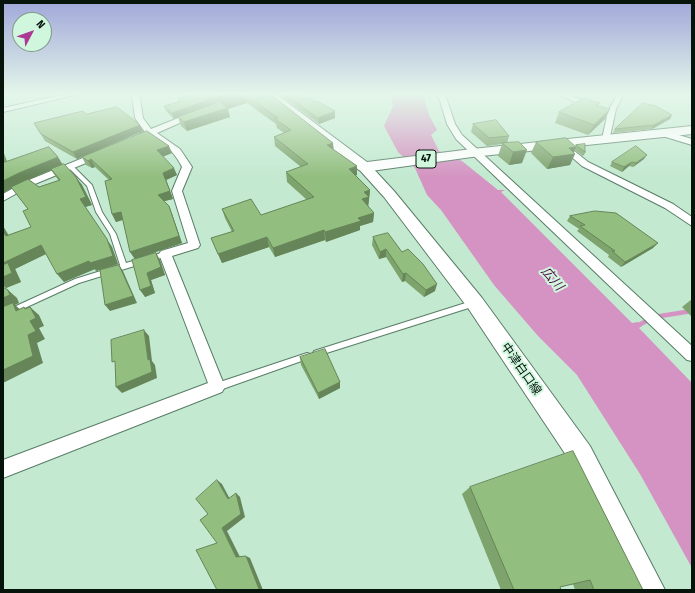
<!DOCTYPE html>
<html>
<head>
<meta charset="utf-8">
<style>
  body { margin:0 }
  #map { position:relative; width:695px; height:593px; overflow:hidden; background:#c3ead1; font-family:"Fira Sans Condensed",sans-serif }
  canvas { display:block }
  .frame { position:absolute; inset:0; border:4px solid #06140c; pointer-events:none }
  .north { position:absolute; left:12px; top:12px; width:40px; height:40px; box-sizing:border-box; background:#d0f7de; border:1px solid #7f9c8a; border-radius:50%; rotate:49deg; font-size:11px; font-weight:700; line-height:16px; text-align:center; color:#06140c }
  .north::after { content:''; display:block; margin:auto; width:14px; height:18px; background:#ac3a95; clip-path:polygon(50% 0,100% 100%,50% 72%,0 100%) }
</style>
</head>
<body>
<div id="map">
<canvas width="695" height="593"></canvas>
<div class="frame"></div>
<div class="north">N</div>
</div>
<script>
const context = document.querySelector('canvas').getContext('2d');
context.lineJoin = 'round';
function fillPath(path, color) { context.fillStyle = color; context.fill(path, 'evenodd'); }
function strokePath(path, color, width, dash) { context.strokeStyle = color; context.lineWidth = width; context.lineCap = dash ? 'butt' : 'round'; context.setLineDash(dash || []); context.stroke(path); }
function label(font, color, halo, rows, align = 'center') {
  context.font = font + ' "Fira Sans Condensed","Noto Sans JP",sans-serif'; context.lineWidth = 4; context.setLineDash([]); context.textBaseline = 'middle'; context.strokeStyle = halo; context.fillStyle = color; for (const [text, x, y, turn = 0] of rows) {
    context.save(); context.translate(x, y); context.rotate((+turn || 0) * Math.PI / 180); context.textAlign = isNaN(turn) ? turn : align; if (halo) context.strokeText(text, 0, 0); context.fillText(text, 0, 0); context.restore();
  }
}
const water = new Path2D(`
  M391 94H423L429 115 437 130 431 135 439 151 462 161 498 190H505L501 192 632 323 638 322 642 326 639 328 692 383V568L640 474 577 375 538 336 494 285 441 210 427 195 415 168 398 152 384 126 393 106Z`);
const stream = new Path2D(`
  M637 326 654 317 692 311`);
const lane = new Path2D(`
  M70 164 72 165 92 185 102 212 116 234 126 263 165 252 168 254 167 256 79 283 3 318V312L75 279 120 265 110 234 96 212 87 186 68 167V165Z
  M475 300 478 301 479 303 478 305 317 356 314 355 313 353 314 351 317 350Z
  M307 353 310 354 311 356 310 358 217 391 214 390 213 387 214 384Z`);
const street = new Path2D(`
  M66 94H79L3 112V108Z
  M132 94H139L143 118 151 129 193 112 200 114 157 133 180 149 192 167 182 191 200 245 198 248 172 256 225 387 222 392 3 478V460L208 383 159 254 161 251 188 243 172 191 182 167C177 156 163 139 150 136 148 136 144 138 141 137V133L145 132 135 118Z
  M438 94H445L455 124 462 135 692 346V361L687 360 456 139 447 124Z
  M557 94H567L608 111 618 94H624L616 109 609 141 606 142 602 139 607 116Z
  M662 130 692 139V145L659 135V131Z
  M562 141 588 162 673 204 692 217V226L665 208 582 166 559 146 558 144Z
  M100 151 103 152V156L30 186 3 201V194L24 182Z`);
const secondary = new Path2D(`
  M364 163 369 164 394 191 482 298 590 446 665 590H634L572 464 468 308 384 197 357 167 359 164Z`);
const primary = new Path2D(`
  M263 94H276L367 162 472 149 692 126V134L472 157 364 172 359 170Z`);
const wall = new Path2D(`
  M270 94 334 150 357 175 355 176 370 190 368 207 374 213 373 222 360 226V230L326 242 325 240 275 257 269 247 222 263 211 238 232 232 225 218 222 209 261 215 307 200 287 182 286 172 301 167 275 146 274 137 284 133 277 128 276 124 247 103 228 109 230 117 187 131 181 126 178 117 174 119 166 111 164 106 179 102 178 99ZM223 100H227L193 112Z
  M281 94H305L335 118 319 124 281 96Z
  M598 106 610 109 605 119 588 135 555 123 559 112Z
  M86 114 143 131 77 159 45 141 34 123Z
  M672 115 670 119 652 129 613 133 615 129Z
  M473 124 509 136 507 143 522 163 509 165 498 156 502 144 487 146 471 132Z
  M536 142 575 146 576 145 586 152 583 156 575 150 570 165 547 169 531 153Z
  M3 151 7 161 62 164 82 185 92 205 85 207 112 247 118 264 96 271 95 269 64 282 46 254 15 269 16 271 21 282 6 288 3 285V226L8 235 31 227 28 209 12 188 3 193ZM51 170 59 181 39 187 19 184 25 181Z
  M172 153 163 156 177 175 166 180 173 199 164 201 172 214 182 243 136 259 160 260 165 275 151 280 155 293 145 297 135 259 130 252 123 220 116 222 112 214 109 180 95 167 92 168 86 165 82 157Z
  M644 159 633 167 629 166 622 172 610 166 612 162Z
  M570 216 653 248 621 267 608 257 609 255 577 231 579 229 567 221Z
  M373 237 402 252 435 291 424 297 405 281 402 282 386 257 379 259 372 245Z
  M692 299V317L682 307Z
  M300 357 340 382V388L319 399 301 365Z
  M470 487 643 590H575L573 584 560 587 561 590H501L462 494Z`);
const shadedWall = new Path2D(`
  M228 94H252L245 95 247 103 228 109 230 117 187 131 184 122 220 102 234 98 223 100 174 119 172 113 222 95Z
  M610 109 605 119 588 135 594 125Z
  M335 111V118L319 124 318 118Z
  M672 115 670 119 652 129 654 125Z
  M140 125 143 131 77 159 73 152Z
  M333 143 334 152 327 145Z
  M169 146 172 153 160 158 157 150Z
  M576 147 573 154H575L570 165 547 169 553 157 569 148Z
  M527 150 522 163 509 165 513 152Z
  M3 151 10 170 4 162 3 159Z
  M647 155 644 159 633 167 636 163Z
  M58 157 63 165 25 181 3 193V181L19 173Z
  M91 159 95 167 92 168 88 161Z
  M632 162 629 166 622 172 624 167Z
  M357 166V175L349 178V169Z
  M174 168 177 175 166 180 173 199 161 202 158 195 163 173Z
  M76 177 82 185 92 205 85 207 112 247 118 264 96 271 95 269 64 282 57 274 80 199Z
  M370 190 369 200 368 207 362 199 364 192Z
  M169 206 172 214 182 243 135 259 130 252Z
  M121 212 125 219 116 222 112 214Z
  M374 213 373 222 360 226V230L326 242 325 232 358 218Z
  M3 226 14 244 6 236 3 231Z
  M324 230 325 240 275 257 273 248Z
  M267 237 269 247 222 263 218 254Z
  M658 243 653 248 621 267 625 262Z
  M41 245 48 253 15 269 16 271 21 282 6 288 3 285V263Z
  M386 249V257L379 259 380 252Z
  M156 253 160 260 165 275 151 280 155 293 145 297 140 290Z
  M119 265 123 271 137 303 110 311 105 305Z
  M406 273 405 281 402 282 403 274Z
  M437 284 435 291 424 297 426 290Z
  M8 290 17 298 19 303 15 305 22 311 3 310V298Z
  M30 307 39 315 44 326 39 328 45 339 37 343 43 363 3 383V370L28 335 30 321Z
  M144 330 149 336 152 361 155 365 157 378 122 393 116 387 148 360Z
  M340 382V388L319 399 318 393Z
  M217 480 222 484 232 503 228 499Z
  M236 493 240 497 245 517 227 531 241 559 236 557 222 528Z
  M246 556 250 558 263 590H258Z`);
const building = new Path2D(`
  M192 94H228L222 95 172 113 164 106 181 101 178 99Z
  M243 94H270L333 143 327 145 357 166 349 169 370 190 364 192 369 197 362 199 374 213 358 218 361 221 325 232 324 230 273 248 267 237 218 254 211 238 234 231 222 209 251 199 261 215 314 197 286 172 308 164 274 137 291 130 275 119 278 118 245 95 220 102 227 108 184 122 178 117Z
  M285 94H305L315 102 317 101 335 111 318 118Z
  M584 98 600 103 596 105 610 109 594 125 559 112Z
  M643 103 656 106 672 115 654 125 615 129Z
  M117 107 140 125 73 152 41 134 34 123 83 111 86 114Z
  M496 120 509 136 489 138 473 124Z
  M147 131 169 146 157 150 174 168 163 173 170 191 158 195 169 206 179 236 130 252 121 212 112 214 105 181 112 179 91 159 88 161 82 157Z
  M566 138 576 147 569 148 575 154 553 157 536 142Z
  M519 142 527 150 513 152 502 143Z
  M585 144V152L576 145Z
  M636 146 647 155 636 163 632 162 624 167 612 162Z
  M49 147 58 157 19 173 3 181V159L4 162Z
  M64 164 76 177 86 197 80 199 107 239 113 256 90 263 89 261 57 274 41 245 3 263V231L6 236 31 227 23 211 28 209 11 187 28 179 39 187 60 180 51 169Z
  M595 211 616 213 658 243 625 262 612 251H615L580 226 585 225 570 216Z
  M388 233 402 252 408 249 423 264 437 284 426 290 406 273 403 274 386 249 380 252 373 237Z
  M156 253 161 267 147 273 151 286 140 290 132 260Z
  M8 263 12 273 3 277V265Z
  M119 265 133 296 105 305 100 270Z
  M3 287 8 290 10 295 3 298Z
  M13 303 16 311 24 307 25 309 30 307 36 318 30 321 36 331 28 335 33 356 3 370V307Z
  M144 330 148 360 150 359 152 372 116 387 115 361 112 362 111 340Z
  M325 349 340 382 318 393 300 357Z
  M573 451 643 590H594L590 580 560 587 561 590H514L470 487Z
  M217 480 228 499 236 493 241 514 222 528 236 557 246 556 259 589 258 590H217L196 550 217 543 200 520 208 514 196 499Z`);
const shields = [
  [426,159,20]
];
const shieldNames = [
  ["47",426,159]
];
const streetNames = [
  ["中津白口線",521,369,55]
];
const waterNames = [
  ["広川",552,279,49]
];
fillPath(water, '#d493c2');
strokePath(stream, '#d493c2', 4.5);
strokePath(lane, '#597c66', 2);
strokePath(street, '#597c66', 2);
strokePath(secondary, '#597c66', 2);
strokePath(primary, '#597c66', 2);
fillPath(lane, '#fff');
fillPath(street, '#fff');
fillPath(secondary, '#fff');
fillPath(primary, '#fff');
fillPath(wall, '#7ea36d');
fillPath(shadedWall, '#668559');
fillPath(building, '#92be7f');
strokePath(building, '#668559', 1);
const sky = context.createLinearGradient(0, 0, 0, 177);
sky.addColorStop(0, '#a0a7d9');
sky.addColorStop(0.53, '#e4f6ea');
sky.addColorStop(1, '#e4f6ea00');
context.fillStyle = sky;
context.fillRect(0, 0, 695, 177);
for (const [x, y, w] of shields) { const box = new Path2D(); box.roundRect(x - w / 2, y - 9, w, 18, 3); context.fillStyle = '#d0f7de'; context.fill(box); strokePath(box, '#06140c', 1); }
label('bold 11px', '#06140c', null, shieldNames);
label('12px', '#06140c', '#d0f7de', streetNames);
label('italic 13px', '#580b4a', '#d0f7de', waterNames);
</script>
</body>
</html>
